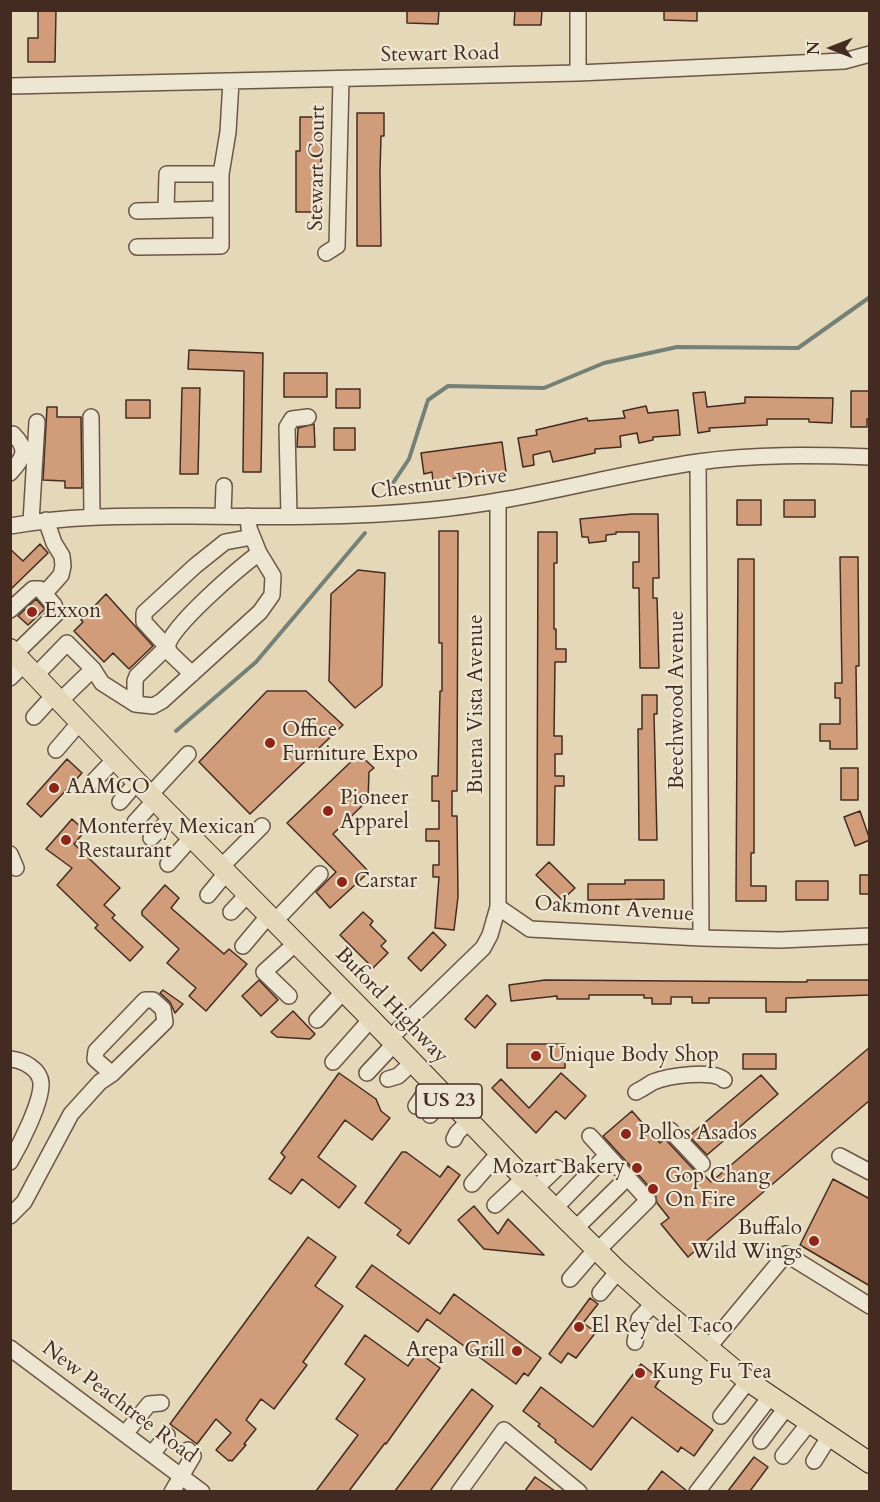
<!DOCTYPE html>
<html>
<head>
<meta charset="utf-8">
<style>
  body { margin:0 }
  #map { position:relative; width:880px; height:1502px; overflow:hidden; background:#e4d8b9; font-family:Cardo,serif }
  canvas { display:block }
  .frame { position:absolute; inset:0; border:12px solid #442b21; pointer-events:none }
  .north { position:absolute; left:802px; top:18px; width:60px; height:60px; -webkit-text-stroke:4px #ede6d2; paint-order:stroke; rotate:270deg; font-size:16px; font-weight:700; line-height:24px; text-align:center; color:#442b21 }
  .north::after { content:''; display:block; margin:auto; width:21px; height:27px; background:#442b21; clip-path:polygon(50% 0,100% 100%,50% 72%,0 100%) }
</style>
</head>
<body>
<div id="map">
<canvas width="880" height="1502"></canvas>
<div class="frame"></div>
<div class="north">N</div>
</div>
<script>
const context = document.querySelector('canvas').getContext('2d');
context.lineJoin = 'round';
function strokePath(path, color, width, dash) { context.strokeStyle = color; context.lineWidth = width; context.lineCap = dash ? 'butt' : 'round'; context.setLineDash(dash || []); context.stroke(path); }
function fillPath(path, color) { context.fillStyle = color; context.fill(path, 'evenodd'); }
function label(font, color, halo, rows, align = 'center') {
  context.font = font + ' Cardo,serif'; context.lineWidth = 4.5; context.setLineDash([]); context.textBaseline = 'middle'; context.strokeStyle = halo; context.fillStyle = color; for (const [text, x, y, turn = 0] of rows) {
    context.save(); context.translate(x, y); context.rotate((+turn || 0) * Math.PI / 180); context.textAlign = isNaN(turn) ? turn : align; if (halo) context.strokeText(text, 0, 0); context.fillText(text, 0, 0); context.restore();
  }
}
const stream = new Path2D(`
  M391 486 409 459 428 400 448 386 544 388 604 363 677 347 798 348 870 297
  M176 731 256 662 365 533`);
const building = new Path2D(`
  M38 10H56L55 62H28V38H38Z
  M407 10H439L438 24 407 23Z
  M515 10H542L541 25H514Z
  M664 10H697V21L664 20Z
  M357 113H384V136H381L380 172 381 246H357Z
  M300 117H321V212H296V151H300Z
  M189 350 263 353 261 472H243L244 371 188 369Z
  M284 373H327V397H284Z
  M182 388H200L198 474H180Z
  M336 389H360V408H336Z
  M851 391H870V419H867V427H851Z
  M705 392 707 407 745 403V397L833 398 832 423 809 422V419H767V425L709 428 710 431 698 433 693 393Z
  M126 400H150V418H126Z
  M646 406 648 413 678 410 680 435 653 437V440L639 443 637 433 620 436 621 447 595 449V453L553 462 550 451 533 455 534 465 523 467 518 438 537 435 536 430 587 418 588 421 625 418 623 411Z
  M47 407H57V417H81L82 488H65V481L43 480Z
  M314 424 315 447H297L298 428Z
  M334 428H355V450H334Z
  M502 442 506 472 433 481 432 472 424 474 421 453Z
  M737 500H761V525H737Z
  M784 500H815V517H784Z
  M632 514H658L659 578H653V598H657L659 668H640L639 588H633V562H639V532H616V534L606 535V541L589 543 588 537H582L580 519Z
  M439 531H458L457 791H452V816H457L458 897 454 930 435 928 439 877H433V865H439V841H426V829H439V801H432V776H438L440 691H442V643H439Z
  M538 532H557V563H554V629H556V649H566V662H555L554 736H562V754H555V776H564V786H555L554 845H537Z
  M40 544 48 553 10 590V549L23 561Z
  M840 557H858L859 666H856L857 749H830V741H820V724H840V698H835V683H842Z
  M738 559H754V853H751V886H766V901H736Z
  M358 570 385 573 382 686 355 708 329 681 331 594Z
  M106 594 153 646 129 669 113 653 104 662 74 631 83 622 81 620Z
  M36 599 45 609 28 625 18 616Z
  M267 691H306L343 725 250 814 199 762Z
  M642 695H657V714H654L657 840H639L638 729H642Z
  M359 754 374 768 369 772 368 800 333 834 369 872 330 908 316 892 336 872 287 823Z
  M67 759 82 773 41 817 27 804Z
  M841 768H858V800H841Z
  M860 811 870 840 855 846 844 817Z
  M72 819 85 831 74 844 120 888 104 905 115 915 112 918 143 947 130 961 95 928 98 925 57 885 72 868 46 849Z
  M549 862 575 888 562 900 536 875Z
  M860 875H870V894H860Z
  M625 880H664V899L588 900V884H625Z
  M796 881H828V900H796Z
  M165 885 179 898 171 908 224 954 229 949 247 964 206 1011 189 996 196 988 167 963 179 949 142 915V911Z
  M363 912 373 921 370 925 386 941 381 946 388 953 373 968 340 935Z
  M433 932 446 945 421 971 408 958Z
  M259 980 278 1000 261 1016 242 996Z
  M545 980 807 982V980H870V995L786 998V1012H766V998H709V1003H692V997H671V1004H652V998H644V995H589V999H557V996L511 1001 509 985Z
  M163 990 183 1004 175 1013 170 1002 160 993Z
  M487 995 496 1004 475 1028 465 1019Z
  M293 1011 315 1034 310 1039 277 1037 271 1032Z
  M507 1044H565V1068H507Z
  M870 1047V1100L688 1257 661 1224 669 1218 657 1203 655 1193 603 1136 632 1111 660 1143 665 1139 695 1171 703 1174 711 1182Z
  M743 1054H776V1069H743Z
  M339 1073 376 1099 381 1111 390 1118 372 1140 345 1120 318 1157 356 1186 339 1208 302 1179 291 1194 269 1179 285 1157 281 1153Z
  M561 1073 586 1096 565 1119 556 1111 536 1133 492 1088 501 1079 529 1108Z
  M761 1075 778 1094 707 1155 689 1136Z
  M402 1152H406L440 1177 448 1166 460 1175 409 1244 397 1235 401 1230 365 1203Z
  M833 1179 870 1199V1286L800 1245Z
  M474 1206 498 1234 508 1219 544 1255 484 1249 458 1220Z
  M308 1237 336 1257 315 1286 343 1306 303 1362 307 1365 274 1409 261 1399 246 1420 256 1429 244 1444 246 1445 232 1461 230 1460 229 1461 216 1450 231 1433 216 1419 197 1444 170 1424Z
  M372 1265 440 1314 454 1294 541 1358 528 1376 524 1373 516 1384 427 1319 418 1332 356 1287Z
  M590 1298 598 1304 583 1323 596 1332 576 1358 568 1353 561 1363 549 1354Z
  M365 1335 408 1366 418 1352 440 1368 386 1444 385 1443 349 1491H316L358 1435 336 1419 365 1379 345 1364Z
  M641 1364 660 1379 655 1387 713 1430 694 1456 681 1447 678 1452 632 1417 591 1470 555 1442 556 1440 538 1426 540 1424 523 1411 541 1387 593 1427Z
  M472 1389 493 1406 430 1491H395Z
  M754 1457 768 1467 750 1491H728Z
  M662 1471 687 1491H647Z
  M535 1477 555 1491H525Z`);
const minor = new Path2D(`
  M578 73V10
  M10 86 578 73 844 61 870 54
  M166 210 167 174H221
  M137 211 221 209
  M137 247 221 246V174L228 132 231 81
  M326 253 337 246 341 79
  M91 417 92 517
  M698 462 701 938
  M10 473C24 457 29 450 13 434
  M223 516 224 486
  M289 516 287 427 292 419 308 417
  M31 522 37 422
  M10 526C70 515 130 516 191 516 271 517 351 518 431 510 521 502 608 475 698 462 755 454 812 455 870 457
  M44 594 61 575 63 566 62 556 54 543 46 520
  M10 610 33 589H40L54 605 57 613 15 654
  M192 674 171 654 167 647C171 626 239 568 259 553
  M36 675 67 643 93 669
  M10 678 24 664
  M60 701 93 669 102 683 135 704 153 706 162 701 260 612 272 595 273 576 259 553 249 528 248 516
  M135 704V681L137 676 167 647 144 622V613L195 566 225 542 252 537
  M34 717 54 695
  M56 750 80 722
  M94 781 115 759
  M150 795 188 754
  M120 802 137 782
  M135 822 155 800
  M151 838 172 817
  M10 854 16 868
  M168 864 191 838
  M221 867 262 826
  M208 895 226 873
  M498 907 530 929 701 938 780 940 870 936
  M231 912 248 894
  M275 921 320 874
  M243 946 269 915
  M289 996 264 972 296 943
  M317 1020 344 991
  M390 1038 483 948 490 935 498 907V501
  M10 1059C23 1060 40 1069 41 1083 42 1102 20 1145 10 1162
  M333 1062 371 1019
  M367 1073 395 1043
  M388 1079 398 1076 413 1062
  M636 1092C642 1089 648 1085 653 1082 667 1076 714 1069 724 1080
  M416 1106 432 1083
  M430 1115 445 1096
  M670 1130 702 1164
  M590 1136 648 1200 598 1250
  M454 1139 457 1133 469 1121
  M840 1156 870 1172
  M472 1184 499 1153
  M535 1189 557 1168
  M495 1205 524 1178
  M555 1208 607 1155
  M10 1216 24 1202 71 1114 100 1082 112 1074 165 1022 163 1009 153 1000H145L96 1051 95 1059 112 1074
  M576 1228 628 1177
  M570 1279 596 1249
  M600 1293 618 1271
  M635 1342 639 1319 654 1303
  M10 1348 202 1492
  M708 1348 786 1254 870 1306
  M721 1416 748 1381
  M125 1434 149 1404 161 1403
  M761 1441 786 1408
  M152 1454 167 1435
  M783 1456 809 1423
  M814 1461 829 1437
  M172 1492 193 1456 188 1450
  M459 1492 504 1430 579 1492
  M697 1492 770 1397`);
const major = new Path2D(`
  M10 649 137 782 371 1019 524 1178 618 1271 654 1303 748 1381 870 1463`);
const markers = [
  [32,612,6,"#8f2418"],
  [270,743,6,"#8f2418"],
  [54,788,6,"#8f2418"],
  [328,811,6,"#8f2418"],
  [66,840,6,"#8f2418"],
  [342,882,6,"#8f2418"],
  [536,1056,6,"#8f2418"],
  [626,1134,6,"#8f2418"],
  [637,1168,6,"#8f2418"],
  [653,1189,6,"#8f2418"],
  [814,1241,6,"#8f2418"],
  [579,1327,6,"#8f2418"],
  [517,1351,6,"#8f2418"],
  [640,1373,6,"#8f2418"]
];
const shields = [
  [449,1101,66]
];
const shieldNames = [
  ["US 23",449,1101]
];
const streetNames = [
  ["Stewart Road",440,55,-1],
  ["Stewart Court",318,168,-89],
  ["Chestnut Drive",439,485,-7],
  ["Beechwood Avenue",678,700,-90],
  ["Buena Vista Avenue",477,704,-90],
  ["Oakmont Avenue",614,910,4],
  ["Buford Highway",391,1006,46],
  ["New Peachtree Road",119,1403,37]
];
const poiNames = [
  ["Exxon",44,612],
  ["Office",282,731],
  ["Furniture Expo",282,755],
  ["AAMCO",66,788],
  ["Pioneer",340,799],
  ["Apparel",340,823],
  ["Monterrey Mexican",78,828],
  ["Restaurant",78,852],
  ["Carstar",354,882],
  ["Unique Body Shop",548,1056],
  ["Pollos Asados",638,1134],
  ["Mozart Bakery",625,1168,"right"],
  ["Gop Chang",665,1177],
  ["On Fire",665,1201],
  ["Buffalo",802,1229,"right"],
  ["Wild Wings",802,1253,"right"],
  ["El Rey del Taco",591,1327],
  ["Arepa Grill",505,1351,"right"],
  ["Kung Fu Tea",652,1373]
];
strokePath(stream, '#758077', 4);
fillPath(building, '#d19c79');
strokePath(building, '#442b21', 1.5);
strokePath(minor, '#6c5647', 18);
strokePath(major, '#442b21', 22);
strokePath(minor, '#ede6d2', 15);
strokePath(major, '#e4d8b9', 20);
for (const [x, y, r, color] of markers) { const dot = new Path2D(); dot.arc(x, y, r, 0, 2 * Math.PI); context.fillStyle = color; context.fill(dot); strokePath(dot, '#ede6d2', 2); }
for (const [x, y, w] of shields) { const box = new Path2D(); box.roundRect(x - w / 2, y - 17, w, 34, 4.5); context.fillStyle = '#ede6d2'; context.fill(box); strokePath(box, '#442b21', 1.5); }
label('bold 20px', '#442b21', null, shieldNames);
label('21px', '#442b21', '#ede6d2', streetNames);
label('21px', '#442b21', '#ede6d2', poiNames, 'left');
</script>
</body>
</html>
